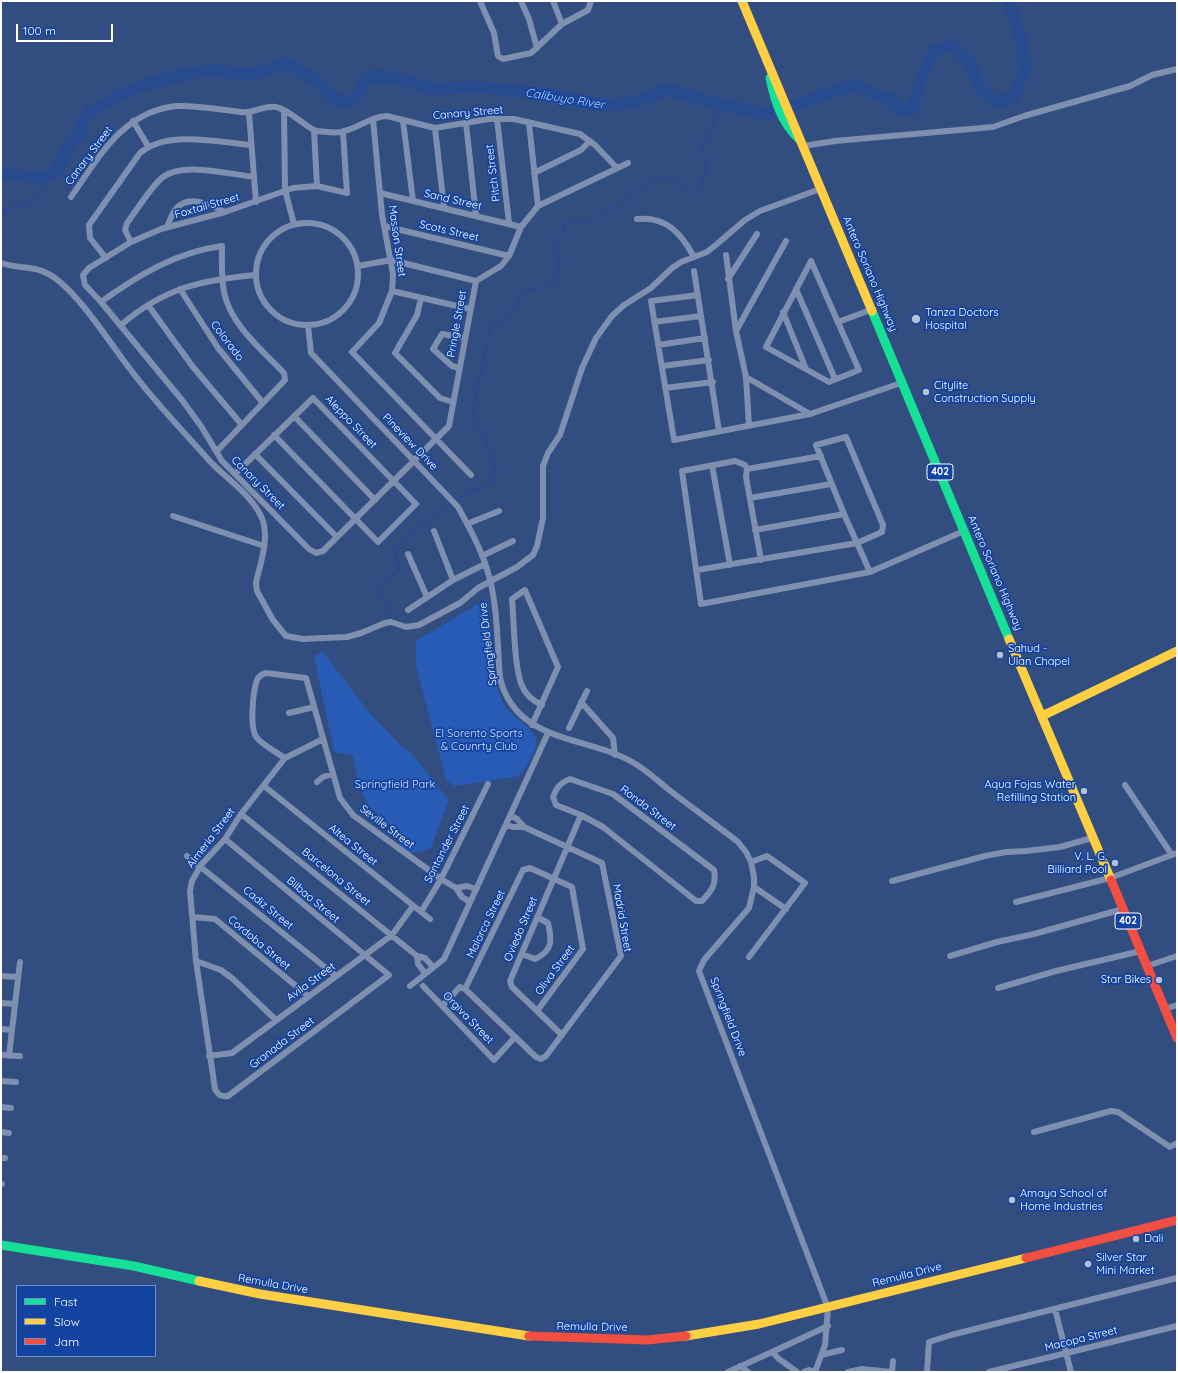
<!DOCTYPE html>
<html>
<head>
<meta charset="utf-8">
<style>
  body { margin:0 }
  #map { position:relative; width:1178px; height:1373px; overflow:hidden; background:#324d80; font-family:Quicksand,sans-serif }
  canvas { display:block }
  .frame { position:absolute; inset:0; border:2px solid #fff; pointer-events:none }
  .legend { position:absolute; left:16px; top:1285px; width:140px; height:72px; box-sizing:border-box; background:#1243a0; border:1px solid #718ec6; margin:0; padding:5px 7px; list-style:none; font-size:12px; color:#fff }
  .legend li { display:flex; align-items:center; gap:8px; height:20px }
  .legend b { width:20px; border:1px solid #718ec6 }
  .scale { position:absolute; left:16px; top:24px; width:97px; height:18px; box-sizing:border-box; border:2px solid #fff; border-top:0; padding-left:5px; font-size:12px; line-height:14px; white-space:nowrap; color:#fff; -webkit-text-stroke:3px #1243a0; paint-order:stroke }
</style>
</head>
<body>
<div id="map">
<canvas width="1178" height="1373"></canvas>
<div class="frame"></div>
<ul class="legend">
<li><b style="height:5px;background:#16e098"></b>Fast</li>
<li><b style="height:5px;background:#ffcf43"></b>Slow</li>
<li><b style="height:5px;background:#f24e42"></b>Jam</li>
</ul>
<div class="scale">100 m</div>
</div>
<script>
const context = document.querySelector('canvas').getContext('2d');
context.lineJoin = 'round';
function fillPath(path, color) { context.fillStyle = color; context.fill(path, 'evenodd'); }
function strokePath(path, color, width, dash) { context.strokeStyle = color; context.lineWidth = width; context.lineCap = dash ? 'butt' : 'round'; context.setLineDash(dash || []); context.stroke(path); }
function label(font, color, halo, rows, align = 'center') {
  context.font = font + ' Quicksand,sans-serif'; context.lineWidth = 3.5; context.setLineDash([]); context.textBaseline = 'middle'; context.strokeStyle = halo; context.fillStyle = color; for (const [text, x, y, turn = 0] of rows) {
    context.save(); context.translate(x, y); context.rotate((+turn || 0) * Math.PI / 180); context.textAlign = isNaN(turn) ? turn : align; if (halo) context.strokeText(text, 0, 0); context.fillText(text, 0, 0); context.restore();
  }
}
const green = new Path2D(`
  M488 598C491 629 489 683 507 709 515 719 533 727 536 740 538 752 526 767 520 776L455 786 446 780 416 666V641Z
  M323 652 368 711 399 744 411 753 449 800 431 848 419 852 405 853C399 844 396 834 390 826 386 818 376 814 370 807 359 791 355 773 353 755L334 752 314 656Z`);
const stream = new Path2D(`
  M1 211 39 199 46 177
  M392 614 377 588 400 568 394 550 443 507 492 481 496 468 485 438 472 416 490 329C507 317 516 311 522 290L540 288 556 282 560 263 556 247 566 222H586L627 199 651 180 670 178 691 193 697 191 707 169 702 147 721 110 731 107`);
const river = new Path2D(`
  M1 172C17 175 50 185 60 166 62 163 62 158 64 154 67 146 75 139 82 133L81 124 89 112 124 93 147 84 178 76 210 70 242 74 259 73 288 63 316 80 333 98 347 103 357 96 366 79 377 75 410 81 431 89 478 87 551 95 608 106 639 101 667 89 726 106 769 114 853 85 891 100 899 110 913 109 919 84 934 51 950 45 970 62 980 89 996 102 1013 98 1025 69 1022 44 1009 1`);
const street = new Path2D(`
  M480 1 494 33 498 56 503 59 531 53 562 24 588 10 591 1
  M521 1 529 19 537 48
  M553 1 562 24
  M284 110 285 190 294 224
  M249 113 256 202
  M373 119 382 215 393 274 392 291 379 323 352 352 471 475
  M497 119 509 223
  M133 121 148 146
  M403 121 413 201
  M466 123 476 215
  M529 123 538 206
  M435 128 444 208
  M314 131 317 186
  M343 132 347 193 317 186 293 188 225 212 161 229 131 242 89 268 83 275 85 285 101 302 182 400 201 426 222 461 309 549 316 553 323 551 449 426 476 281 501 266 509 256 521 227 538 206 628 163
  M803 146 835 141 993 127 1024 116 1130 86 1152 75 1177 69
  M534 173 581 150 590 141
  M380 193 521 227
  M71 197C99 157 123 111 177 106 196 105 221 110 241 112 253 114 263 105 276 107 291 110 308 130 317 131 325 132 337 134 344 131 359 128 371 116 387 116L435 128 489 119H514L580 134 595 145 617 168
  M637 219C666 216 681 233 694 257
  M256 274a51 51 0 1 1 102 0a51 51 0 1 1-102 0Z
  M384 226 509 256
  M167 227C169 222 172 214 175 210 188 193 211 205 225 212
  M131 242 125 230 127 223C137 210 152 185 163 177 183 162 230 174 254 177
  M726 255 736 331 746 377 749 426
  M106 258 90 238 89 225 140 153C168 130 217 142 251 145
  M811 261 859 370 829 382 766 347Z
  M1 263C22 270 36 264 55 278 82 298 109 342 130 369 153 400 181 429 207 458 224 478 254 495 263 521 269 541 260 564 256 583L257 591 273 620 286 636 303 639 347 637 361 633 385 623 391 622 406 627 419 625 460 603 478 588 517 567 533 555 537 546 543 518V466L548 453 560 435 582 368 596 338 612 316 624 305 651 288 672 268 681 262 707 252 717 244 745 220 760 211 820 189
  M358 266 391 260 476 281
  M694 271 719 431
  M728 279 757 234
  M180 289 218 348 263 403
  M796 289 835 379
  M392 291 470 309
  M698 295 651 301 674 440 810 414 901 383
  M421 298 417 315 395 353 440 398 453 402
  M101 302C138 275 177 252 222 246 222 261 221 277 224 292 230 324 262 350 284 373L285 380 217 451
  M148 305 193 367 242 425
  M783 312 806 369
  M654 322 701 316
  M838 322 873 309
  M121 325C164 288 201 280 256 275
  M308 325 311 353 458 507C469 527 480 547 487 569 498 603 497 643 500 678 516 744 587 735 634 763 646 770 657 780 668 789 691 807 715 824 738 842L746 852 751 862 754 877V887L749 908 704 960 699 971 828 1308 825 1345 815 1372
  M736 331 786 241
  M658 345 705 338
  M662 366 709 360
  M459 368 452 366 433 349 442 334 465 338
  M746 377 810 414
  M665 388 713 382
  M294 416 375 500
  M255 454 337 537
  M821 456 747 469 745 465 735 461 682 471 701 604 870 572 964 531
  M712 465 730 565
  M747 469 746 477 761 560
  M235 474 313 398 416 504 378 542 274 435
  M750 498 831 484
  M173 516 264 546
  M467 524 499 511
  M755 530 844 514
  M434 531 453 580
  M408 554 427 597
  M482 556 513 541
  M697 570 857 543 882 532 883 525 846 437 816 445 844 514 870 572
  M408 610 453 580 485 564
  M581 702 613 738 615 755
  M289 713 314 707
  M532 725 558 667 525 590 512 599C514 621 514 667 522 686 526 695 533 701 542 705
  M569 728 587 691
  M285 758C276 752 264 746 257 738 249 729 253 691 257 680 259 676 262 674 266 673L306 678 340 798 353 815 441 879 456 888 462 897 470 902
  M570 779 613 794 714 870C717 885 711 891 702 901H696L603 827 581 815 556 805 553 797C557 787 560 783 570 779Z
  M317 782 323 777 333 774
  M1125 785 1172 855
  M264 786 430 919
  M241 814 417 956
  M511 816 517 819 524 827
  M225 839 389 975 228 1096C221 1097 218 1095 215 1089L196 961 190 891 192 881 201 865 225 839 241 814 285 758 323 739
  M187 856 336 976
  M892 881 985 856 1006 852 1026 851 1060 847 1092 838
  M754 887 786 909
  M456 888 467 886 476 889
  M1016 902 1110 878 1177 853
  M421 912 441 879 488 784
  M193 917 215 919 308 996
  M522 954 535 959C553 951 552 940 548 923L537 917
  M950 956 997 942 1034 934 1123 909
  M749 957 805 883 767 856 751 862
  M196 961 221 970 233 979 276 1020
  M1147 966 1177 956
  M425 973 418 964 417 956 425 958 433 967
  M1 976 18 977
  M410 986 444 959 548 733
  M423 986 494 1060 515 1037
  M998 988 1056 971 1141 951
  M465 989 536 1057 541 1059 546 1056 621 956 602 863 524 827H513L507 825
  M1 1003 15 1004
  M443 1005 460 987 465 989 523 870 530 868 572 887 583 949 537 1011
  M1165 1009 1177 1005
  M1 1029 12 1030
  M562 1035 512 987 510 981 581 815
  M1 1055 20 1056
  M9 1056 20 962
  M209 1056 232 1053 392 935 413 906
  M1 1081 16 1082
  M1 1107 11 1108
  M1 1132 9 1133
  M1034 1132 1111 1111 1118 1112 1170 1147 1177 1143
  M1 1158H5
  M1 1184H2
  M1055 1309 1071 1372
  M772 1352 828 1326
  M821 1355 842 1350
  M740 1366 748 1372
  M728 1372 772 1352 779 1359 797 1372
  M804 1372 809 1370 815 1372
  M848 1372 862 1369 891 1372
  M892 1372 893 1361
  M927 1372 929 1342 951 1335 1177 1278
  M989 1372 1177 1326`);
const fast = new Path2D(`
  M770 78C775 101 781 122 799 139
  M872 311 1009 639
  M1 1245 134 1266 199 1281`);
const slow = new Path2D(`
  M742 1 872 311
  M1009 639 1111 880
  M1042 716 1177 651
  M199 1281 260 1294 529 1336
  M686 1336 759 1324 1026 1258`);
const jam = new Path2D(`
  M1111 880 1177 1038
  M1026 1258 1177 1220
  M529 1336 647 1340 686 1336`);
const markers = [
  [916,319,5,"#b7c1d3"],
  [926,392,4,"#b7c1d3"],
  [1000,655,4,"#b7c1d3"],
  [1084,791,4,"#b7c1d3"],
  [1115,863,4,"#b7c1d3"],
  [1159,980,4,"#b7c1d3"],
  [1012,1200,4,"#b7c1d3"],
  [1136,1239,4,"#b7c1d3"],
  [1088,1264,4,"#b7c1d3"]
];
const shields = [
  [940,472,26],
  [1128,921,26]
];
const shieldNames = [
  ["402",940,472],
  ["402",1128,921]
];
const streetNames = [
  ["Canary Street",468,113,-5],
  ["Canary Street",89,156,-53],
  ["Pitch Street",493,173,-97],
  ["Sand Street",453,200,13],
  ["Foxtail Street",207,206,-16],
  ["Scots Street",449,231,13],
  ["Masson Street",397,241,82],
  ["Antero Soriano Highway",870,274,67],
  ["Pringle Street",457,324,-80],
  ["Colorado",227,341,53],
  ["Aleppo Street",351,422,46],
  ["Pineview Drive",410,442,46],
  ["Canary Street",258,483,45],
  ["Antero Soriano Highway",995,573,67],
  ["Springfield Drive",488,644,-97],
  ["Ronda Street",648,808,37],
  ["Seville Street",387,827,37],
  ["Almeria Street",211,838,-53],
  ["Santander Street",447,844,-63],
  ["Altea Street",353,845,39],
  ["Barcelona Street",336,877,39],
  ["Bilbao Street",313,900,40],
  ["Cadiz Street",268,908,39],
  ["Madrid Street",622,918,80],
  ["Malorca Street",486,924,-64],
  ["Oviedo Street",521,929,-67],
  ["Cordoba Street",259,943,40],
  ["Oliva Street",555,970,-54],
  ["Avila Street",311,982,-36],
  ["Springfield Drive",728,1017,69],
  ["Orgiva Street",468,1018,46],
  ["Granada Street",282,1043,-37],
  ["Remulla Drive",907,1275,-14],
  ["Remulla Drive",273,1284,10],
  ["Remulla Drive",592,1327,1],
  ["Macopa Street",1081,1339,-14]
];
const poiNames = [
  ["Tanza Doctors",925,313],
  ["Hospital",925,326],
  ["Citylite",934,386],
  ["Construction Supply",934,399],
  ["Sahud -",1008,649],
  ["Ulan Chapel",1008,662],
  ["Aqua Fojas Water",1076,785,"right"],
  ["Refilling Station",1076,798,"right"],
  ["V. L. G.",1107,857,"right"],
  ["Billiard Pool",1107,870,"right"],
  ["Star Bikes",1151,980,"right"],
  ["Amaya School of",1020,1194],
  ["Home Industries",1020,1207],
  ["Dali",1144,1239],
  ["Silver Star",1096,1258],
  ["Mini Market",1096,1271]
];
const parkNames = [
  ["El Sorento Sports",479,734],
  ["& Counrty Club",479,747],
  ["Springfield Park",395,785]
];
const waterNames = [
  ["Calibuyo River",565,99,9]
];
fillPath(green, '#275bb6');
strokePath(stream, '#284a8f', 2);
strokePath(river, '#284a8f', 12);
strokePath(street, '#7e8fb0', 6);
strokePath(fast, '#16e098', 9);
strokePath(slow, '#ffcf43', 9);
strokePath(jam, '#f24e42', 9);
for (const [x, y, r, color] of markers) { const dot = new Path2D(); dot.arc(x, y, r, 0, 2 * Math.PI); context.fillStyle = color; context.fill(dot); strokePath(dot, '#1243a0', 1.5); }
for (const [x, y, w] of shields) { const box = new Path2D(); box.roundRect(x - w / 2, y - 8, w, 16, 3); context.fillStyle = '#1243a0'; context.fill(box); strokePath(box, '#fff', 1); }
label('bold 10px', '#fff', null, shieldNames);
label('11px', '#fff', '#1243a0', streetNames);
label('11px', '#fff', '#1243a0', poiNames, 'left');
label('11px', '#d4e3fe', '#1243a0', parkNames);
label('italic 12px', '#b8d0fb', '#1243a0', waterNames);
</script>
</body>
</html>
